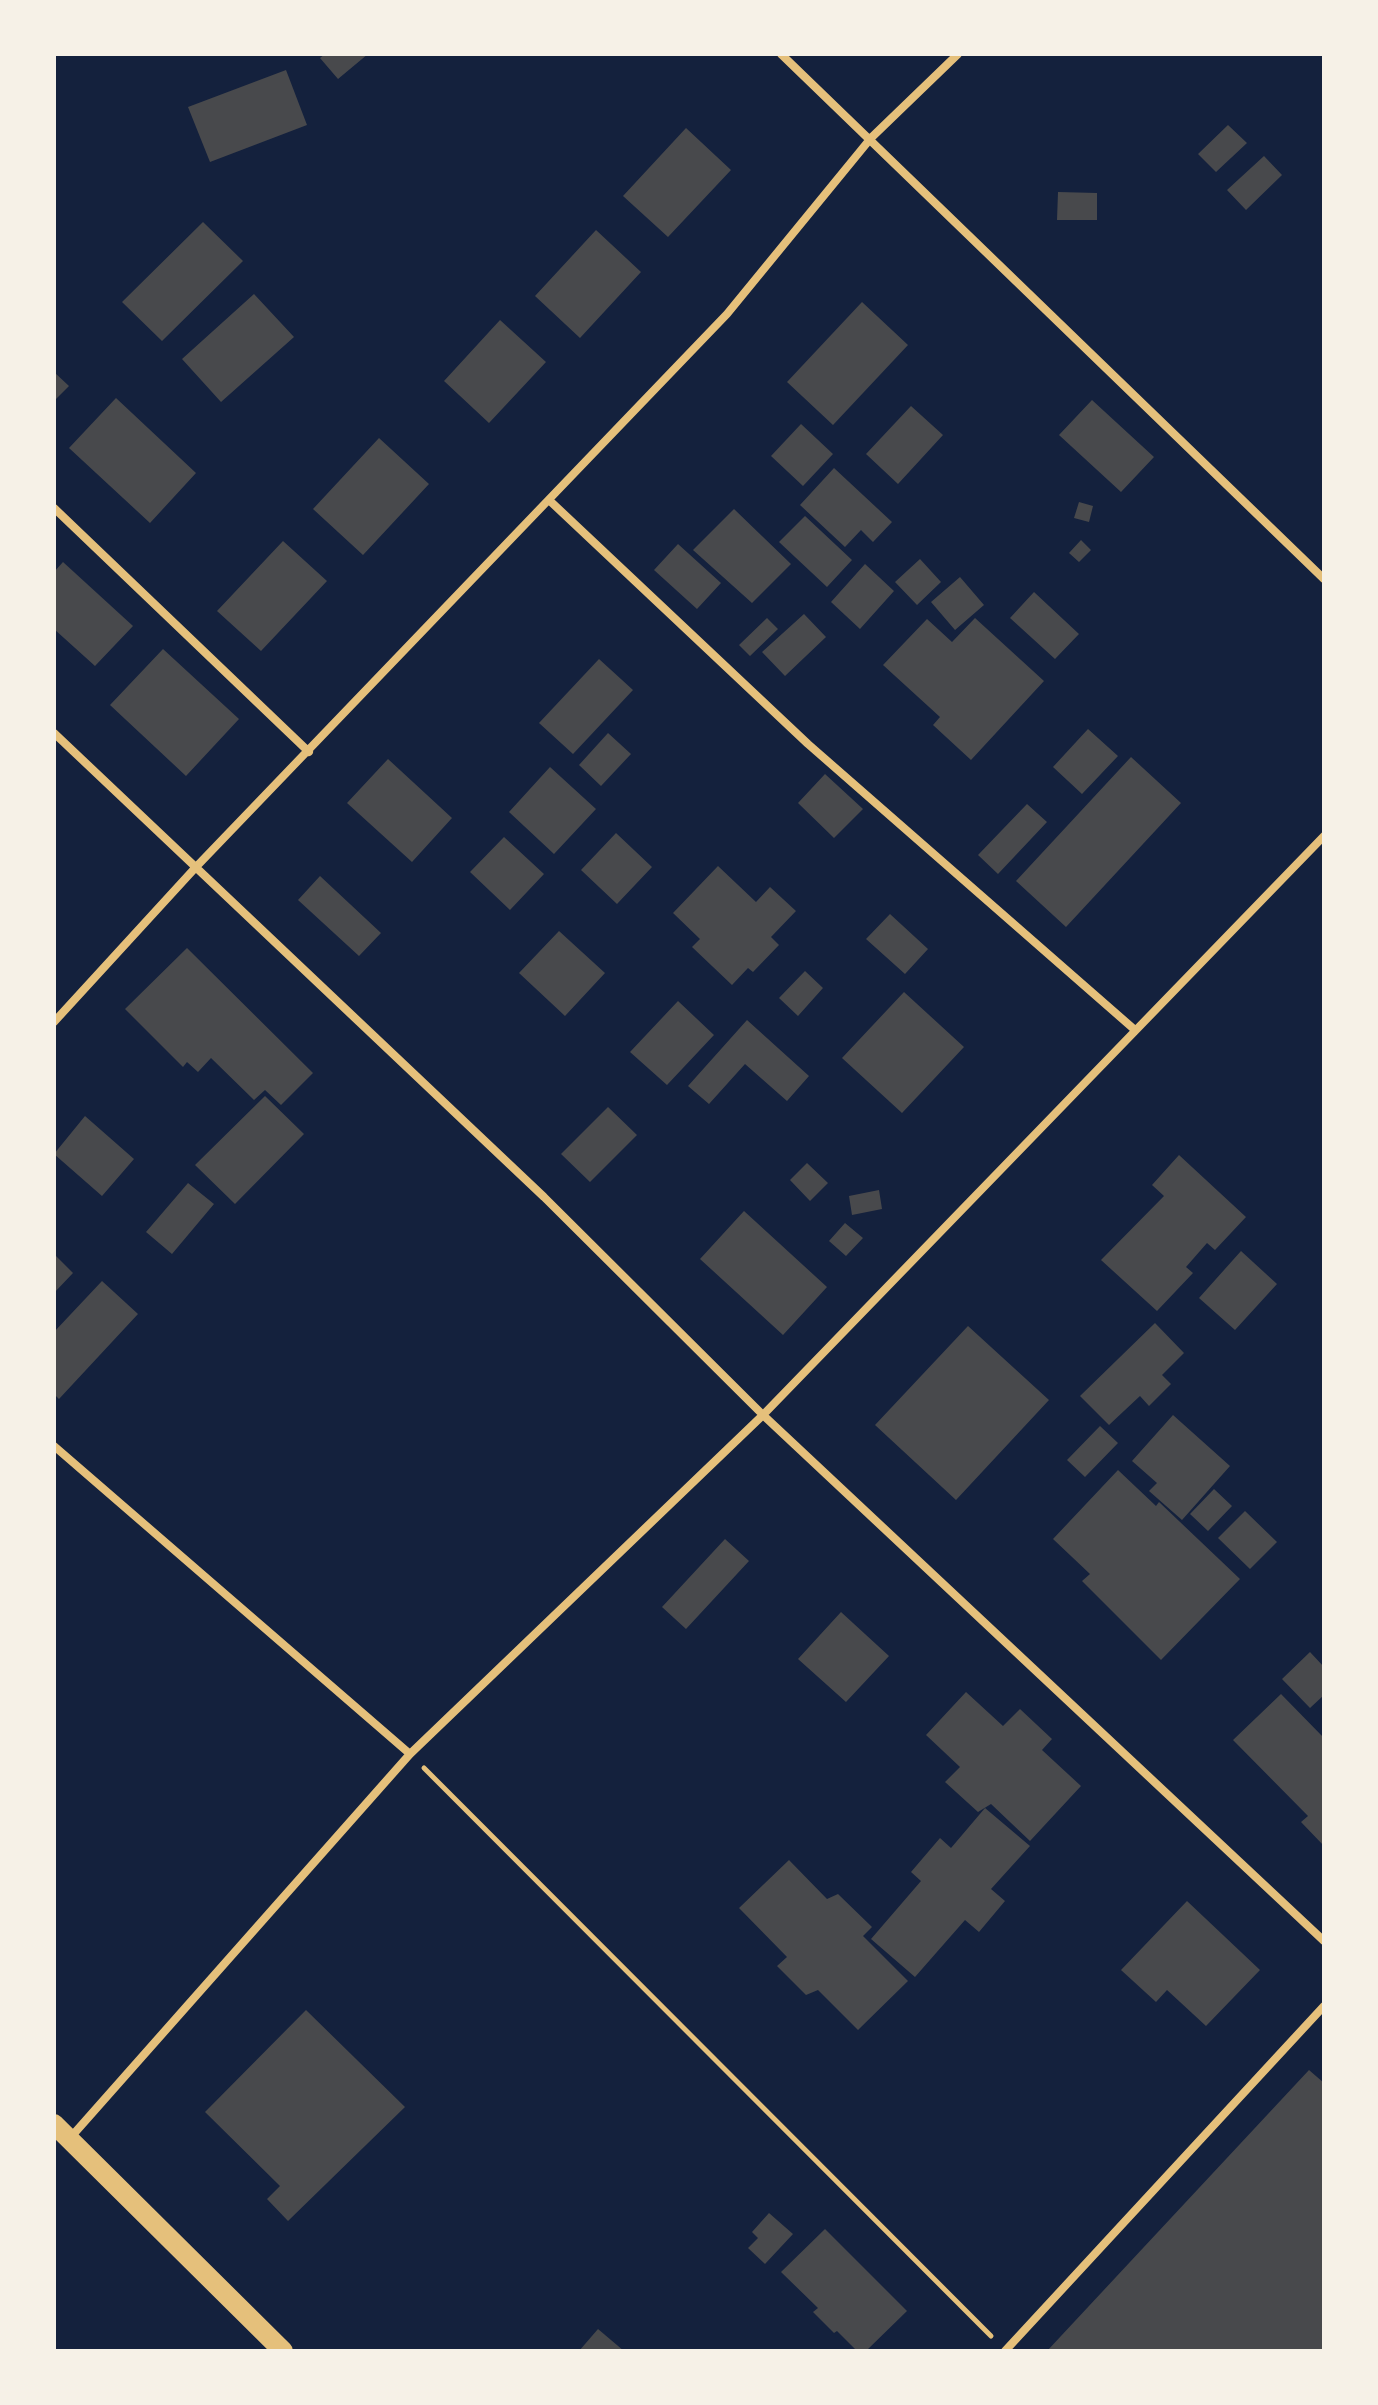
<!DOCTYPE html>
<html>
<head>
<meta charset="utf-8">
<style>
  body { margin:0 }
  #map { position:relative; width:1378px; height:2405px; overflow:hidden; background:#14213d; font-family:"Source Sans 3",sans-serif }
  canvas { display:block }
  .frame { position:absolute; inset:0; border:56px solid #f6f1e7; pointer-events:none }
</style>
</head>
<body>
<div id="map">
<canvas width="1378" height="2405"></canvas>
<div class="frame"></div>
</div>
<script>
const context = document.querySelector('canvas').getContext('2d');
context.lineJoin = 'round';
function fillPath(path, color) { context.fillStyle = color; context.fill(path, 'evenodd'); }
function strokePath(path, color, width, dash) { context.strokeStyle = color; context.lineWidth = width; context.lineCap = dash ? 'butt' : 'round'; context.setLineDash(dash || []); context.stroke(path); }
const building = new Path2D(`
  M325 54H368L338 79 320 58Z
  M286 70 307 125 210 162 188 107Z
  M1228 125 1247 143 1216 172 1198 154Z
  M686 128 731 170 668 237 623 196Z
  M1264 156 1282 175 1246 210 1227 190Z
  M1058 192 1097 193V220H1057Z
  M203 222 243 261 162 341 122 302Z
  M596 230 641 272 580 338 535 296Z
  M254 294 294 337 221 402 182 359Z
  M862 302 908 345 833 425 787 382Z
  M500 320 546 362 489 423 444 381Z
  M54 372 69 386 54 401Z
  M116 398 196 473 150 523 69 448Z
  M1092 400 1154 457 1121 492 1059 435Z
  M911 406 943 435 898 484 866 454Z
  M801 424 833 454 803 486 771 456Z
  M379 438 429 484 363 555 313 509Z
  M834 468 892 522 873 542 861 530 845 547 800 505Z
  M1079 502 1093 506 1089 522 1074 518Z
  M734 509 791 564 752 603 693 550Z
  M805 516 852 560 827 587 779 542Z
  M1081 540 1091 550 1079 562 1069 553Z
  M283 541 327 581 261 651 217 611Z
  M678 544 721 583 697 609 654 570Z
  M920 559 941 582 917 605 895 582Z
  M63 562 133 626 95 666 54 629V572Z
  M865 564 894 591 860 629 831 602Z
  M960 577 984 605 955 630 931 602Z
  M1034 592 1079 634 1055 659 1010 618Z
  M804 614 826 637 785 676 762 652Z
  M767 618 778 629 750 656 739 645Z
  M975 618 1044 681 971 760 933 725 940 717 883 665 927 619 952 642Z
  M163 649 239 719 186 776 110 705Z
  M599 659 633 690 573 754 539 723Z
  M1088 729 1118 756 1082 794 1053 767Z
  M608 733 631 754 601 786 579 765Z
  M1131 757 1181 803 1066 927 1016 881Z
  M388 759 452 818 412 862 347 803Z
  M550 767 596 809 554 854 509 812Z
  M825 774 863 809 834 838 798 803Z
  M1027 804 1047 822 998 874 978 855Z
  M616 833 652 867 617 904 581 870Z
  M504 837 544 874 510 910 470 872Z
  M718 866 756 902 770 887 796 911 771 937 779 945 753 972 748 968 732 985 692 947 700 939 673 913Z
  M320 876 381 933 359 956 298 900Z
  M890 914 928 949 905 974 866 939Z
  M559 931 605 973 565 1016 519 973Z
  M187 948 313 1073 281 1105 265 1090 254 1100 211 1058 198 1072 187 1062 183 1067 125 1009Z
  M805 971 823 988 798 1016 779 998Z
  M904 992 964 1047 902 1113 842 1058Z
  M678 1001 714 1035 667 1085 630 1052Z
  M747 1020 809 1076 787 1101 745 1064 709 1104 688 1086Z
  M265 1096 304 1134 235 1204 195 1165Z
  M608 1107 637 1135 590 1182 561 1154Z
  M85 1116 134 1159 102 1196 54 1154Z
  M1179 1155 1246 1217 1215 1250 1207 1243 1186 1267 1193 1273 1157 1311 1101 1260 1164 1196 1152 1185Z
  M807 1163 828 1183 810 1201 790 1180Z
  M188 1183 214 1204 172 1254 146 1232Z
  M879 1190 882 1209 852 1215 849 1196Z
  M744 1211 827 1287 783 1335 700 1259Z
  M845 1223 863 1238 846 1256 829 1241Z
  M1241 1251 1277 1284 1235 1330 1199 1298Z
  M54 1254 73 1273 54 1293Z
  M102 1281 138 1314 59 1399 54 1394V1332Z
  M1155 1323 1184 1353 1162 1375 1171 1384 1149 1406 1140 1396 1109 1425 1080 1396Z
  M968 1326 1049 1400 956 1500 875 1425Z
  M1173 1415 1230 1466 1182 1520 1149 1491 1157 1483 1132 1461Z
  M1100 1426 1118 1443 1085 1477 1067 1460Z
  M1118 1470 1156 1506 1159 1502 1240 1579 1161 1660 1082 1581 1090 1574 1053 1539Z
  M1214 1489 1232 1506 1208 1531 1190 1514Z
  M1245 1511 1277 1542 1250 1569 1218 1538Z
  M725 1539 749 1561 686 1629 662 1607Z
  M841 1612 889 1656 846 1702 798 1659Z
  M1310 1652 1324 1667V1695L1310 1708 1282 1679Z
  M966 1692 1003 1726 1020 1709 1052 1739 1042 1750 1081 1786 1030 1841 991 1804 978 1812 945 1782 960 1767 926 1735Z
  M1281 1694 1324 1738V1846L1301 1822 1308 1816 1233 1740Z
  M985 1808 1030 1846 991 1889 1005 1901 979 1932 965 1920 915 1977 871 1939 921 1881 911 1872 940 1838 951 1848Z
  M789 1860 827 1899 838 1894 872 1927 863 1936 908 1981 858 2030 818 1990 806 1995 777 1966 787 1957 739 1908Z
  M1187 1901 1260 1970 1206 2026 1167 1990 1156 2002 1121 1970Z
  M306 2010 405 2107 288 2221 267 2199 280 2186 205 2112Z
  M1309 2070 1324 2083V2351H1047Z
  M769 2213 793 2234 765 2264 748 2248 758 2238 752 2232Z
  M825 2229 907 2311 866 2351H857L837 2331 834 2333 813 2312 818 2308 781 2272Z
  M598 2329 624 2351H579Z`);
const path = new Path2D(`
  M424 1768 991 2336`);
const minor = new Path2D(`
  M781 54 1324 579
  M549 500 808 744 1135 1030
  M54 508 309 752
  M54 733 544 1197 763 1415 1324 1941
  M54 1022 196 867 727 314 871 138 958 54
  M54 1446 410 1754
  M71 2137 410 1754 763 1415 1324 836
  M1005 2351 1324 2006`);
const primary = new Path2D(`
  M54 2124 283 2351`);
fillPath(building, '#48494c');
strokePath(path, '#e5c07b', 5);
strokePath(minor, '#e5c07b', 8);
strokePath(primary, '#e5c07b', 20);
</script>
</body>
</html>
